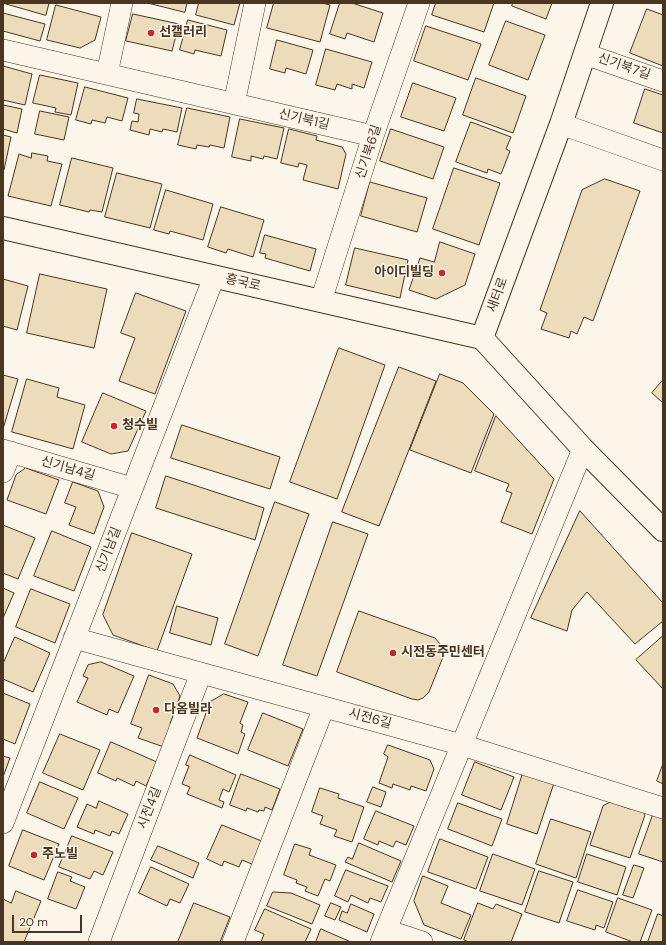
<!DOCTYPE html>
<html>
<head>
<meta charset="utf-8">
<style>
  body { margin:0 }
  #map { position:relative; width:666px; height:945px; overflow:hidden; background:#fbf6e9; font-family:"DM Sans",sans-serif }
  canvas { display:block }
  .frame { position:absolute; inset:0; border:4px solid #4a3520; pointer-events:none }
  .scale { position:absolute; left:12px; top:915px; width:70px; height:18px; box-sizing:border-box; border:2px solid #4a3520; border-top:0; padding-left:5px; font-size:12px; line-height:14px; white-space:nowrap; color:#4a3520; -webkit-text-stroke:3px #fbf6e9; paint-order:stroke }
</style>
</head>
<body>
<div id="map">
<canvas width="666" height="945"></canvas>
<div class="frame"></div>
<div class="scale">20 m</div>
</div>
<script>
const context = document.querySelector('canvas').getContext('2d');
context.lineJoin = 'round';
function fillPath(path, color) { context.fillStyle = color; context.fill(path, 'evenodd'); }
function strokePath(path, color, width, dash) { context.strokeStyle = color; context.lineWidth = width; context.lineCap = dash ? 'butt' : 'round'; context.setLineDash(dash || []); context.stroke(path); }
function label(font, color, halo, rows, align = 'center') {
  context.font = font + ' "DM Sans","Noto Sans KR",sans-serif'; context.lineWidth = 3; context.setLineDash([]); context.textBaseline = 'middle'; context.strokeStyle = halo; context.fillStyle = color; for (const [text, x, y, turn = 0] of rows) {
    context.save(); context.translate(x, y); context.rotate((+turn || 0) * Math.PI / 180); context.textAlign = isNaN(turn) ? turn : align; if (halo) context.strokeText(text, 0, 0); context.fillText(text, 0, 0); context.restore();
  }
}
const building = new Path2D(`
  M3 3H49L46 15Z
  M148 3H187L185 12Z
  M199 3H240L234 25 196 15Z
  M274 3H322L330 5 320 42 267 28Z
  M340 3H352L383 13 374 42 347 33 345 39 330 34Z
  M436 3H494L484 32 432 15Z
  M513 3H552L546 19 512 6Z
  M56 5 101 17 95 40 80 48 47 40Z
  M647 9 663 15V66L630 53Z
  M3 13 45 24 40 41 3 31Z
  M133 14 179 24 172 51 126 41Z
  M188 20 227 30 221 56 195 50 194 54 180 50Z
  M506 21 545 35 528 80 489 65Z
  M426 26 481 44 468 80 414 61Z
  M277 40 313 50 306 74 286 68 285 73 270 69Z
  M326 49 372 62 364 88 352 84V89L337 84 335 90 316 85Z
  M3 66 32 74 25 105 3 100Z
  M40 75 78 83 71 115 55 112 56 108 33 103Z
  M476 78 526 96 513 133 463 115Z
  M413 83 456 98 444 131 401 117Z
  M85 87 128 98 122 121 107 117 105 123 92 120 91 124 76 120Z
  M645 89 663 95V133L634 123Z
  M137 99 182 108 177 132 163 129 162 132 150 129 149 135 130 130 132 121 138 122 139 114 134 113Z
  M3 105 22 109 17 133 3 129Z
  M187 108 230 117 224 148 210 145 209 147 197 145 196 149 178 145Z
  M40 111 69 117 64 140 35 134Z
  M240 119 284 128 277 159 264 156 263 159 251 156V161L232 157Z
  M471 122 511 137 506 149 510 151 501 174 488 169 487 173 456 162Z
  M289 129 317 136 316 140 342 147 346 154 338 189 303 180 307 165 299 163 298 167 281 163Z
  M391 129 444 147 433 179 380 161Z
  M3 135 11 137 4 170H3Z
  M32 153 48 156 47 161 62 164 51 206 8 196 19 154 31 158Z
  M72 158 113 168 102 212 90 210 89 212 60 205Z
  M454 168 500 183 479 245 433 229Z
  M117 173 162 184 150 228 105 217Z
  M605 179 640 191 593 321 584 317 577 334 571 331 569 338 541 329 547 313 540 310 582 190Z
  M370 182 427 198 417 232 361 216Z
  M166 190 213 204 203 240 170 231 169 234 154 230Z
  M221 207 264 220 253 257 228 249 226 253 208 247Z
  M265 235 316 249 310 271 265 258 266 254 260 253Z
  M440 242 475 254 465 285 436 299 409 290 420 258 434 262Z
  M355 248 408 260 400 298 346 285Z
  M40 274 107 289 94 348 27 333Z
  M3 279 28 286 17 330 3 326Z
  M136 293 186 311 155 394 119 381 135 338 121 333Z
  M339 348 385 365 337 499 290 482Z
  M399 367 436 381 379 526 342 512Z
  M440 374 463 383 494 414 471 473 410 450Z
  M3 375 18 379 3 429Z
  M27 379 59 388 57 397 85 405 73 449 12 432Z
  M663 380V403L652 393Z
  M103 393 146 411 128 451 111 454 82 442Z
  M496 416 554 479 532 534 501 522 512 493 506 491 509 484 475 471Z
  M182 425 280 457 270 489 171 458Z
  M26 468 59 480 46 514 7 500 16 475Z
  M166 476 264 508 255 540 156 508Z
  M73 482 98 491 104 507 94 534 69 525 76 507 65 503Z
  M275 502 309 514 258 656 225 644Z
  M580 511 663 603V621L635 644 587 592 572 610 567 631 531 618Z
  M333 522 368 534 317 676 283 665Z
  M3 525 35 538 18 579 3 573Z
  M52 531 91 547 74 591 34 576Z
  M132 533 192 554 157 651 113 635 103 615Z
  M3 588 14 593 3 618Z
  M31 589 70 604 55 643 16 627Z
  M177 606 218 618 211 645 170 633Z
  M359 611 435 638 440 644 443 650V657L429 692 423 698 418 700 412 699 337 672Z
  M663 636V689L636 660Z
  M15 637 50 653 33 692 3 679V664Z
  M101 662 134 676 118 713 109 709 107 715 77 702 88 678 83 676 88 665Z
  M149 675 173 684 180 696 170 724 176 727 164 747 138 738 142 728 131 724Z
  M3 693 30 704 15 744 3 739Z
  M224 694 248 702 240 723 243 725 241 732 245 734 238 754 197 738 210 702Z
  M263 713 303 729 288 766 248 750Z
  M60 734 100 750 83 790 43 773Z
  M111 742 157 762 146 786 136 781 134 786 117 778 116 781 98 773Z
  M388 745 430 760 434 769 426 791 411 786 410 790 393 784 392 788 379 783 388 757 384 754Z
  M190 755 236 775 229 792 223 789 219 800 224 802 222 808 187 794 190 787 182 784 189 766 186 765Z
  M3 756 10 758 3 777Z
  M475 762 514 777 501 810 462 795Z
  M663 764V784L657 781Z
  M523 773 554 783 537 834 507 824Z
  M241 774 280 789 272 810 265 807 264 811 259 810 258 812 247 808 246 811 230 805Z
  M40 782 78 798 64 829 27 813Z
  M373 787 386 792 381 807 367 802Z
  M320 788 339 794 338 798 364 807 352 842 334 836 337 830 320 824 323 816 312 812Z
  M99 801 128 814 119 834 112 831 110 836 95 830 94 834 77 827 87 804 96 808Z
  M611 802 630 809 640 805 645 815 630 858 590 845 603 806Z
  M458 803 502 819 492 846 448 829Z
  M376 811 414 826 406 845 396 841 393 847 379 841 378 845 364 839Z
  M654 812 663 815V862L639 854Z
  M551 819 591 832 576 878 536 864Z
  M222 825 264 842 254 865 242 860 239 867 224 861 222 866 207 859Z
  M23 830 59 844 44 880 9 866Z
  M72 836 113 852 103 875 94 871 90 879 59 867Z
  M440 839 488 857 476 889 428 872Z
  M359 843 401 861 392 882 345 862 348 857 352 859Z
  M295 844 311 849 309 855 336 865 330 881 325 879 318 896 305 891 307 887 296 883 297 880 284 875Z
  M158 846 199 863 193 878 151 860Z
  M493 854 535 869 522 905 480 891Z
  M587 854 626 867 617 895 578 882Z
  M634 865 644 868 633 898 623 895Z
  M151 867 189 884 180 903 170 899 167 906 139 893Z
  M346 870 388 886 381 902 370 898 368 903 351 895 348 902 335 896Z
  M539 871 573 882 559 923 525 912Z
  M58 872 72 877 70 881 85 887 76 909 48 899Z
  M423 876 448 886 441 903 471 915 461 939 424 925 414 901Z
  M578 890 613 902 604 928 596 925 595 930 567 921Z
  M16 891 41 901 24 942H3V899L11 903Z
  M273 892 291 893 320 905 312 924 267 906Z
  M618 898 652 910 640 942H633L606 932Z
  M194 903 230 917 220 942H178Z
  M331 903 341 907 335 920 325 916Z
  M478 903 493 909 496 904 522 914 511 942H469L464 940Z
  M351 904 374 914 367 932 339 920 342 911 347 913Z
  M265 909 311 929 305 942H261L264 934 255 930Z
  M658 914 663 916V942H648Z
  M321 929 351 942H316Z`);
const street = new Path2D(`
  M3 50 373 136
  M585 54 663 81
  M107 74 122 3
  M234 104 255 3
  M561 124 663 160
  M321 301 373 136 419 3
  M3 450 132 488
  M3 472 11 452
  M74 638 462 745 663 808
  M3 823 214 277
  M386 930 422 942
  M99 942 201 673
  M233 942 324 707
  M381 942 583 449`);
const secondary = new Path2D(`
  M602 3 561 124 482 338 583 449 663 530
  M3 228 482 338`);
const markers = [
  [151,33,4,"#c62828"],
  [442,273,4,"#c62828"],
  [114,426,4,"#c62828"],
  [393,653,4,"#c62828"],
  [156,710,4,"#c62828"],
  [34,855,4,"#c62828"]
];
const poiNames = [
  ["선갤러리",159,33],
  ["아이디빌딩",434,273,"right"],
  ["청수빌",122,426],
  ["시전동주민센터",401,653],
  ["다옴빌라",164,710],
  ["주노빌",42,855]
];
const streetNames = [
  ["신기북7길",624,67,19],
  ["신기북1길",304,120,13],
  ["신기북6길",369,152,-72],
  ["흥국로",243,283,13],
  ["새터로",498,295,-70],
  ["신기남4길",68,469,16],
  ["신기남길",109,550,-69],
  ["시전6길",370,719,15],
  ["시전4길",150,808,-69]
];
fillPath(building, '#ecdcbc');
strokePath(building, '#4a3520', 1);
strokePath(street, '#4a3520', 22);
strokePath(secondary, '#4a3520', 24);
strokePath(street, '#fbf6e9', 21);
strokePath(secondary, '#fbf6e9', 22);
for (const [x, y, r, color] of markers) { const dot = new Path2D(); dot.arc(x, y, r, 0, 2 * Math.PI); context.fillStyle = color; context.fill(dot); strokePath(dot, '#fbf6e9', 1.5); }
label('bold 13px', '#4a3520', '#fbf6e9', poiNames, 'left');
label('13px', '#4a3520', '#fbf6e9', streetNames);
</script>
</body>
</html>
